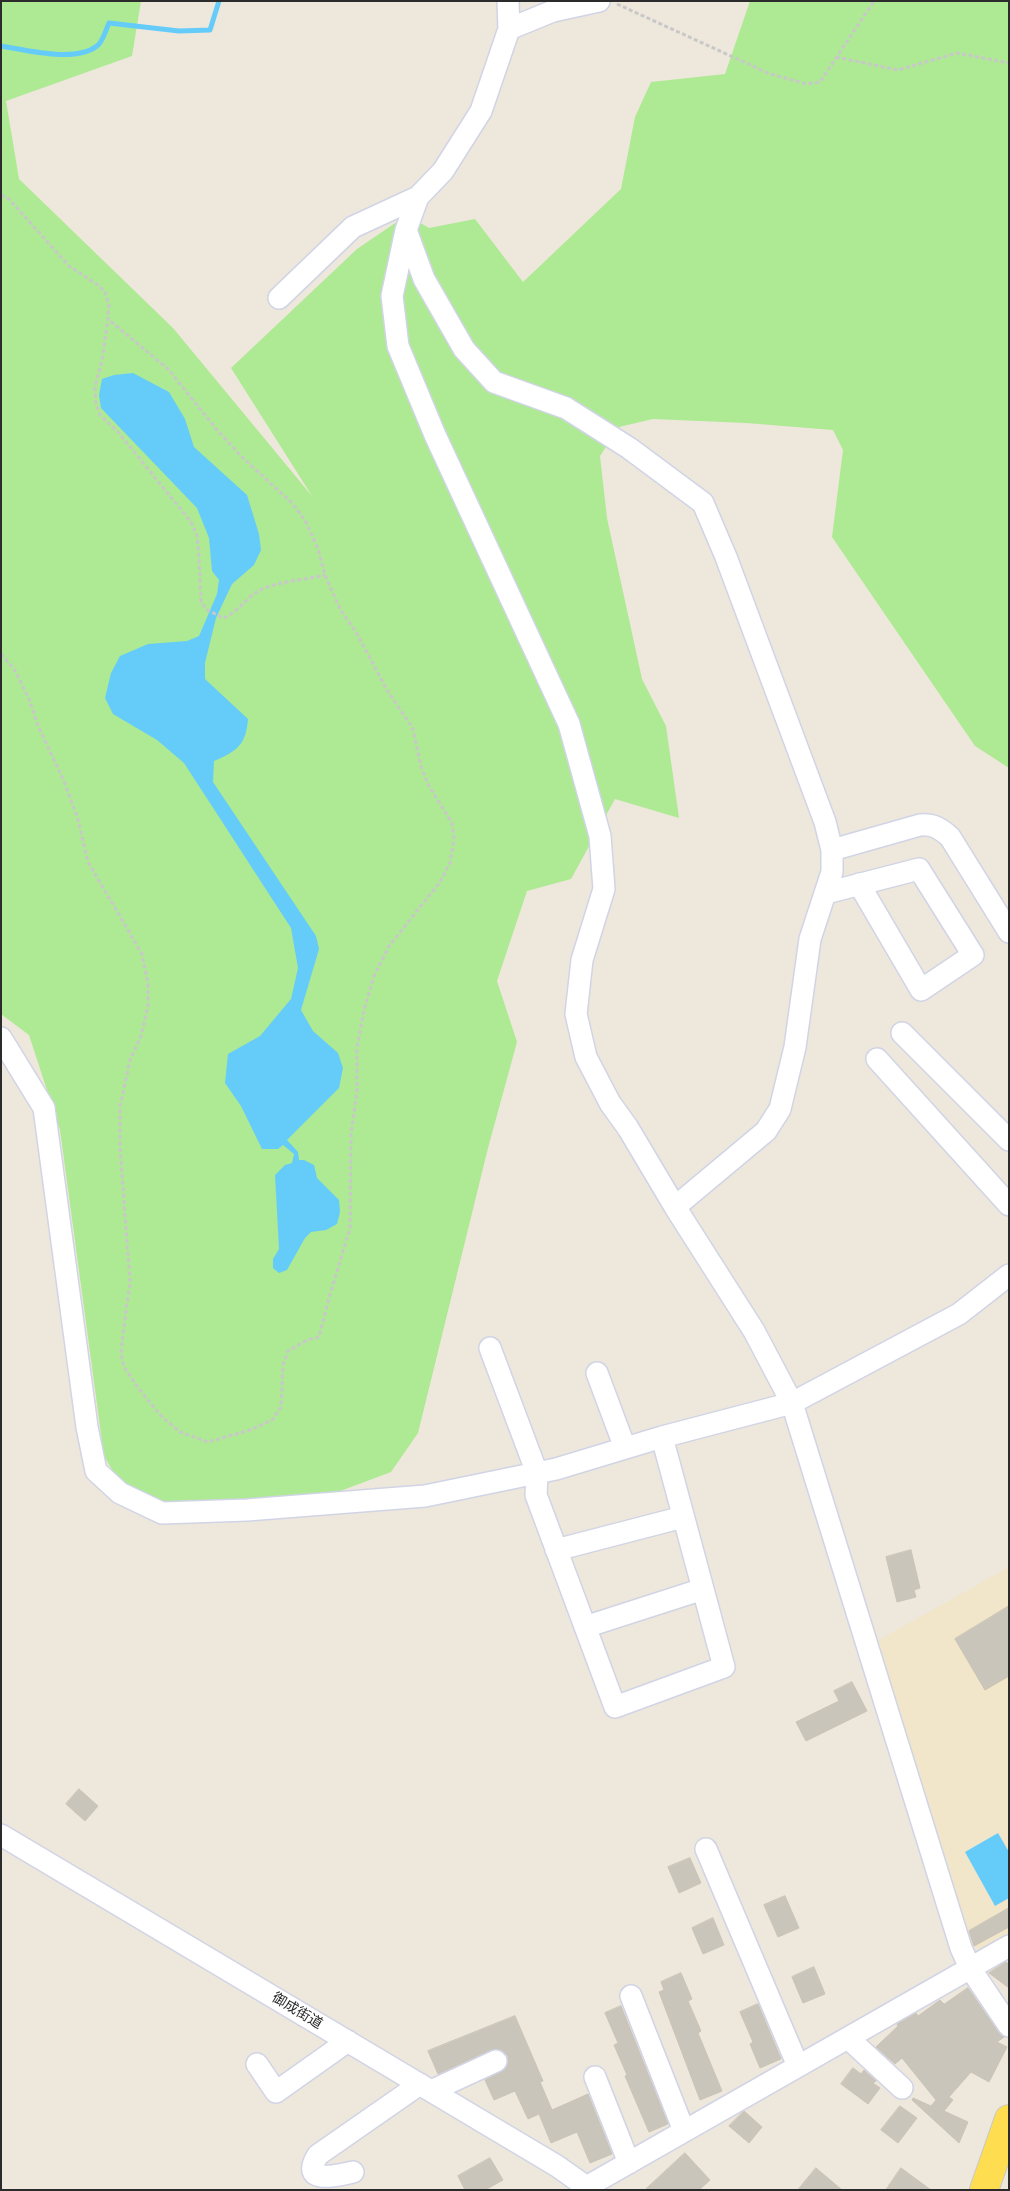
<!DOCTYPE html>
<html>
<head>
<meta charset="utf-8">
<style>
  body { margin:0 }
  #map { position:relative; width:1010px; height:2191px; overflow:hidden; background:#eee7dc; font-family:"Open Sans",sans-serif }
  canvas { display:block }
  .frame { position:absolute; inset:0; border:2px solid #2b2b2b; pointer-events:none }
</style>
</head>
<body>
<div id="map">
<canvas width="1010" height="2191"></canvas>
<div class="frame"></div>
</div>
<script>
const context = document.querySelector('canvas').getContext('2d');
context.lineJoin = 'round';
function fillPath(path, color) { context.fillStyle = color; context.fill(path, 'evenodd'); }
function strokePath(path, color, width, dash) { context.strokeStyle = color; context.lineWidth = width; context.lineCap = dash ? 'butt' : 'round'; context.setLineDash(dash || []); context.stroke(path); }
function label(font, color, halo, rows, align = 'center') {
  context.font = font + ' "Open Sans","Noto Sans JP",sans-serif'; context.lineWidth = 4; context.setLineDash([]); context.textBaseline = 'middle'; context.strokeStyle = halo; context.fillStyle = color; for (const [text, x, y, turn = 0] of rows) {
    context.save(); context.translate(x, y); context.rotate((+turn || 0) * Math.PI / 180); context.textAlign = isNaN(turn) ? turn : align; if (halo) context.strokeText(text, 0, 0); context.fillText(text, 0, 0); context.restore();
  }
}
const education = new Path2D(`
  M1009 1567V1937L987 1949 968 1947 877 1641Z`);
const green = new Path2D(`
  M1 1H141L132 56 6 101 19 179 173 328 312 496 231 368 357 249 407 215 429 228 475 219 523 282 621 189 635 117 651 82 725 74 750 1H1009V768L975 746 832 537 843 450 833 430 746 423 653 419 619 427 600 456 607 518 642 679 666 726 679 818 615 799 571 879 527 891 497 981 517 1042 488 1148 418 1433 391 1472 327 1496 160 1503 117 1478 104 1456 60 1130 29 1035 1 1014Z`);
const water = new Path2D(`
  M133 373 169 392 185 419 194 447 247 495 259 534 261 550 254 565 232 584 216 618 205 663V679L248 719C246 745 237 751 214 761L213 782 316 936 319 949 301 1010 313 1031 338 1053 343 1068 339 1088 287 1140 298 1152 299 1160H304L314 1165 317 1178 339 1200 340 1212 337 1224 326 1230 311 1232 305 1238 287 1270 279 1273 273 1268V1259L279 1249 275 1175 285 1165 292 1163 294 1154 283 1145 278 1149H262L241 1106 225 1083 228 1054 260 1036 291 999 298 968 291 928 184 763 157 740 113 714 105 698 111 673 120 656 148 644 187 641 199 636 217 594 219 580 212 571 209 538 197 508 101 408 99 395 102 379 114 375Z
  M998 1833 1009 1852V1898L995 1906 965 1852Z`);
const stream = new Path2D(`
  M1 46C27 50 75 63 97 46 103 42 106 29 109 23L179 31 210 30 219 1`);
const building = new Path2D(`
  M911 1550 920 1588 914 1590 916 1597 897 1602 886 1557Z
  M1009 1606V1676L985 1690 955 1639Z
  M852 1682 867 1711 806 1741 796 1722 839 1701 834 1691Z
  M79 1789 98 1806 85 1821 66 1804Z
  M690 1858 701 1883 679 1893 668 1867Z
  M785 1896 799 1928 778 1937 764 1905Z
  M1009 1908V1927L974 1946 969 1931Z
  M713 1918 724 1945 703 1954 692 1928Z
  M1006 1962 1009 1964V1988L989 1973Z
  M814 1967 825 1994 803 2003 792 1977Z
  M681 1973 692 1999 688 2001 701 2031 698 2033 722 2091 700 2100 659 1992 664 1990 661 1982Z
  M968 1988 999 2033 1004 2037 997 2042 1007 2047 989 2082 971 2072 949 2097 953 2100 944 2111 968 2122 959 2143 912 2100 913 2098 931 2106 936 2100 902 2058 895 2064 876 2047 898 2026 897 2024 916 2013 918 2016 940 2000 944 2004Z
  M758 2004 781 2059 760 2068 750 2044 753 2042 740 2012Z
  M621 2006 668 2124 649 2132 625 2076 627 2075 614 2045 618 2043 605 2013Z
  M515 2016 543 2081 540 2082 552 2110 588 2094 612 2154 590 2163 577 2132 551 2143 539 2114 528 2119 515 2091 494 2100 485 2080 506 2068 508 2056 503 2051 491 2050 438 2074 428 2051Z
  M853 2068 861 2074 864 2070 876 2081 873 2083 880 2088 868 2104 841 2084Z
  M900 2106 917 2118 898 2143 881 2130Z
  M744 2111 762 2127 749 2143 729 2126Z
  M685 2153 710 2180 699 2190H645Z
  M490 2158 503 2180 485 2190H465L458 2176Z
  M816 2168 842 2190H798Z
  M901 2168 931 2190H886Z`);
const path = new Path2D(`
  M617 4 768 73 806 84 820 82 874 1
  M836 57 898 70 957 53 1009 63
  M1 195 8 198 69 266 98 285 105 292 109 305 108 319 102 360 95 387 96 403 100 415 118 432 191 522 197 535 199 557 201 602 206 609 223 618C235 615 247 597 260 590 279 581 305 580 325 575
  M1 654 14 669 29 699 38 726 63 779 77 816 88 862 142 954 148 984V1006L141 1036 130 1060 120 1107V1147L130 1282 123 1334 121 1353 124 1367 139 1389 160 1415 180 1432 208 1442 250 1430 272 1420 281 1407 283 1365 288 1351 307 1340 319 1337 329 1298 350 1228 351 1134 357 1091V1048L364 1010 374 976 389 946 440 882 450 863 454 838 452 823 429 786 421 767 413 729 387 690 356 632 340 609 325 575 318 549 305 520 292 503 243 458 217 430 168 369 108 319`);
const minor = new Path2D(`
  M509 29 553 11 599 1
  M418 197 406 230 392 296 398 346 435 435 569 724 600 836 604 889 582 960 576 1014 586 1057 610 1103 628 1128 675 1207 754 1331 792 1403 961 1948 970 1968 1009 2026
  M406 230 424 279 464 349 494 382 566 408 629 448 703 503 726 557 825 822 832 850V872L810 939 795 1047 780 1109 766 1131 675 1207
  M279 298 353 227 418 197 443 171 481 111 509 29 508 1
  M832 850 920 825C933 824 940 828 950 837L1009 932
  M826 893 919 869 973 955 921 990 859 884
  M902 1033 1009 1140
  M1 1038 44 1108 87 1427 96 1471 120 1493 162 1513 247 1510 425 1496 556 1469 662 1437 792 1403 959 1314 1009 1275
  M877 1059 1009 1205
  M490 1348 537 1473 536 1495 615 1707 724 1667 662 1437
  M597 1373 625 1448
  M556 1550 683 1517
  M585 1627 703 1589
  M1 1835 557 2166 591 2190
  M706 1849 798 2066
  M631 1996 684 2131
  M848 2038 902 2088
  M257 2064 276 2092 348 2041
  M595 2077 629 2163
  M431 2091 496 2061
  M353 2172C339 2175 298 2186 318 2155L420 2084
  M581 2190 1009 1946`);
const major = new Path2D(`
  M984 2190 1009 2119`);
const streetNames = [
  ["御成街道",297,2011,31]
];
fillPath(education, '#f1e6ca');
fillPath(green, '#adea93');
fillPath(water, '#65ccfa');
strokePath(stream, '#65ccfa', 5);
fillPath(building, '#c9c5ba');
strokePath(building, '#cac3b5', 1);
strokePath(minor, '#d1d4e5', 24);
strokePath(major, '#c8c8c8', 30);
strokePath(path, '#c8c8c8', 3, [4, 2.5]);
strokePath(minor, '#fff', 21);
strokePath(major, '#fedd51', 28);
label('14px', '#2b2b2b', '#fff', streetNames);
</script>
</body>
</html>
